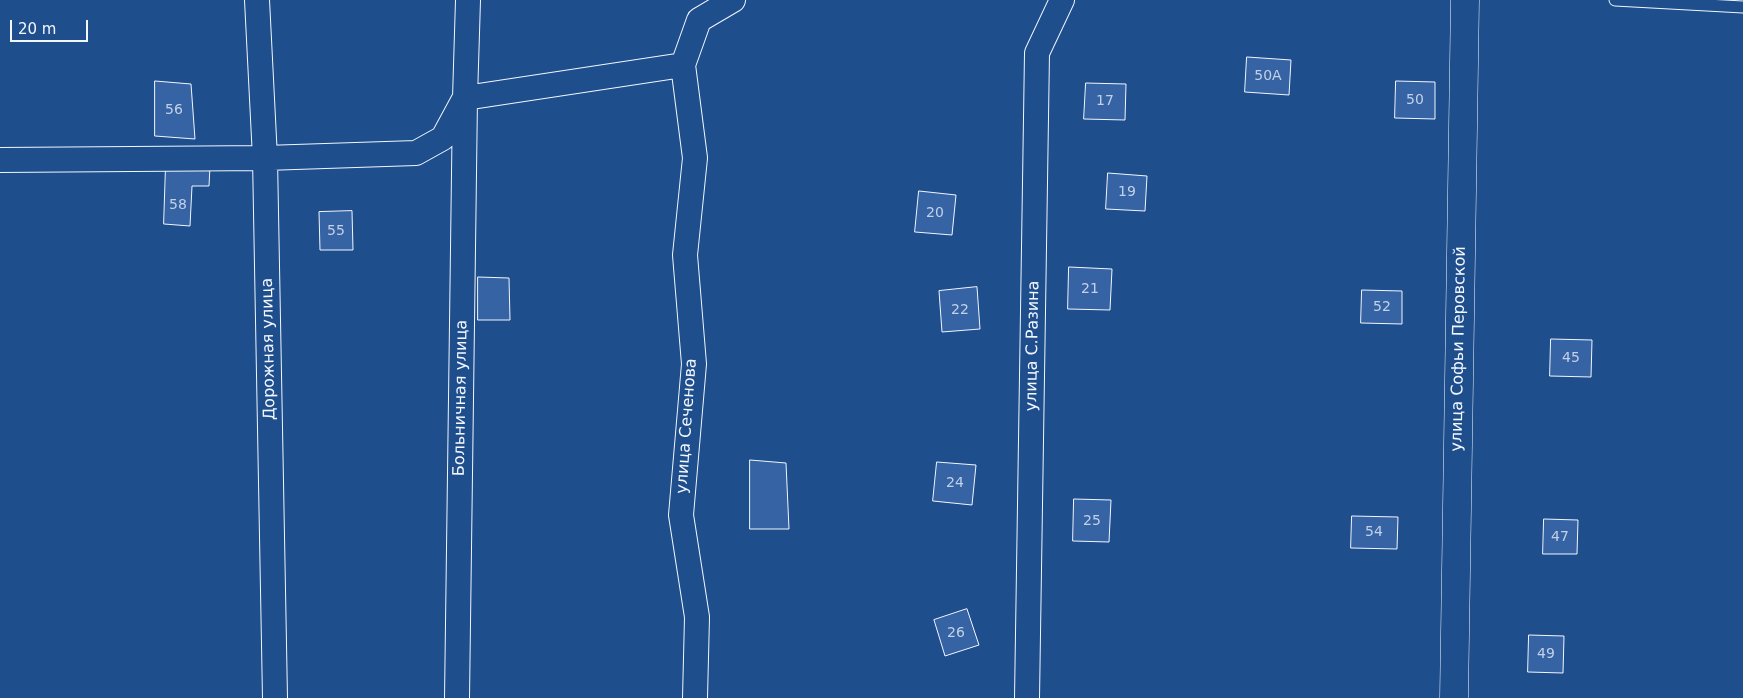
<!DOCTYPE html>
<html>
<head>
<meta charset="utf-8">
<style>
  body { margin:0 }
  #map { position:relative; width:1743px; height:698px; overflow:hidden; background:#1f4e8c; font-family:"DejaVu Sans",sans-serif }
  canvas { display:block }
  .scale { position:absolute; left:10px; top:20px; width:78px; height:22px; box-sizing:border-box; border:2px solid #f2f6ff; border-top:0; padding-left:6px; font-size:15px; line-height:18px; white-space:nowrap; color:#f2f6ff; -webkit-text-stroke:4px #1f4e8c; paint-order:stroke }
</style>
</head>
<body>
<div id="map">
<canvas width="1743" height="698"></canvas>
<div class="scale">20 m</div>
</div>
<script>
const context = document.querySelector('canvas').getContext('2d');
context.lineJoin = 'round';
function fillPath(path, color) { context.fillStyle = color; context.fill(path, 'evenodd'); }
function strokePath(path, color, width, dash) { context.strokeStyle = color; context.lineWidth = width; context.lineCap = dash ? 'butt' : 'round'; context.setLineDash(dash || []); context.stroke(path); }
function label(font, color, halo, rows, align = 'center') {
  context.font = font + ' "DejaVu Sans",sans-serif'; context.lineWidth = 4; context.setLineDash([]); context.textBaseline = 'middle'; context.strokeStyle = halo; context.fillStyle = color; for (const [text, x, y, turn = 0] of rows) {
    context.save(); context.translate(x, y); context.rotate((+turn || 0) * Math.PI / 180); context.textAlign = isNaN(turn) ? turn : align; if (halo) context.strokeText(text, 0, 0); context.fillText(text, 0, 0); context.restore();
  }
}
const building = new Path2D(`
  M1247 57 1291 60 1289 95 1245 92Z
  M155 81 191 84 195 139 155 136Z
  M1396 81 1435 82V119L1395 118Z
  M1086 83 1126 84 1125 120 1084 119Z
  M166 164 210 166 209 186H192L190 226 164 224Z
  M1108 173 1147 176 1145 211 1106 209Z
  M919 191 956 195 952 235 915 232Z
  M352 211 353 250H320L319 212Z
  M1069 267 1112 269 1110 310 1068 309Z
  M478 277 509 278 510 320H478Z
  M977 287 980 329 942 332 939 291Z
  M1362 290 1402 291V324L1361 323Z
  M1551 339 1592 340 1591 377 1550 376Z
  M750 460 786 463 789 529H750Z
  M937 462 976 465 972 505 933 501Z
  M1074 499 1111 500 1109 542 1073 541Z
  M1352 516 1398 517 1397 549 1351 548Z
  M1544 519 1578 520 1577 554H1543Z
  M967 609 979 645 945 656 934 620Z
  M1529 635 1564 636 1563 673 1528 672Z`);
const lane = new Path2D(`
  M1615 0 1743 7`);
const street = new Path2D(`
  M257 0 265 158 275 698
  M683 65 695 158 685 255 694 364 681 515 697 617 695 698
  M465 98 683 65 699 20 733 0
  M0 160 265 158 416 153 443 138 463 101
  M457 698 465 98 468 0
  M1027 698 1037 53 1062 0`);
const secondary = new Path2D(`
  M1454 698 1465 0`);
const numberNames = [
  ["50А",1268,76],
  ["50",1415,100],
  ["17",1105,101],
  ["56",174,110],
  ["19",1127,192],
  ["58",178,205],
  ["20",935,213],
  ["55",336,231],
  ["21",1090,289],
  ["52",1382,307],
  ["22",960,310],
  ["45",1571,358],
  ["24",955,483],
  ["25",1092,521],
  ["54",1374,532],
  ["47",1560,537],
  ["26",956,633],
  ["49",1546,654]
];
const streetNames = [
  ["улица С.Разина",1033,346,-89],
  ["Дорожная улица",269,349,-91],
  ["улица Софьи Перовской",1459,349,-89],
  ["Больничная улица",461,398,-89],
  ["улица Сеченова",687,426,-86]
];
fillPath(building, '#3563a3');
strokePath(building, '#f2f6ff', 1);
strokePath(lane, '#f2f6ff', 13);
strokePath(street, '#f2f6ff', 26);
strokePath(secondary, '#f2f6ff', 29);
strokePath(lane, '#1f4e8c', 11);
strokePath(street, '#1f4e8c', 24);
strokePath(secondary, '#1f4e8c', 28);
label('14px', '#c3d1e8', null, numberNames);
label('16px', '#f2f6ff', '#1f4e8c', streetNames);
</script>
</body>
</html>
